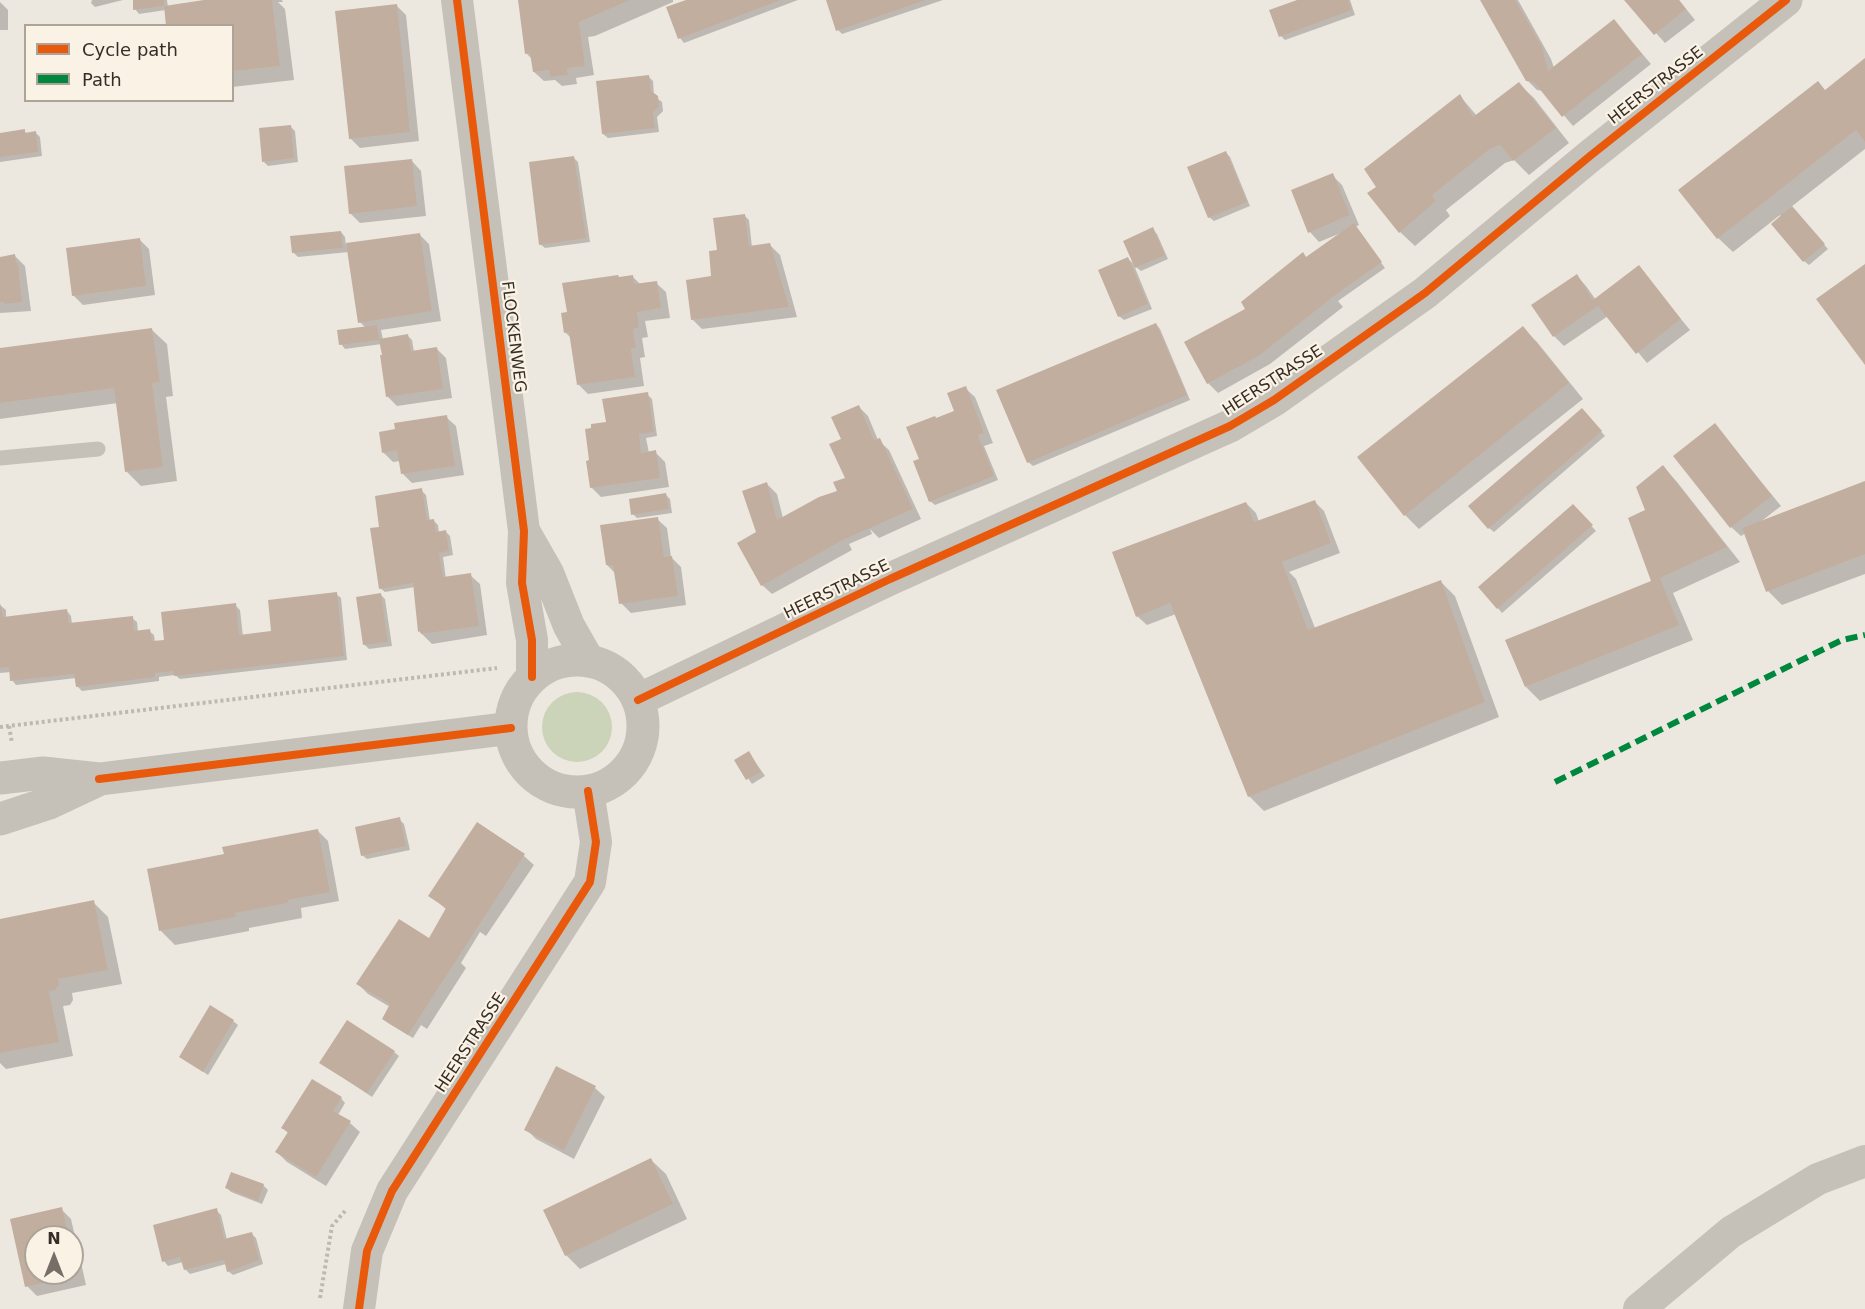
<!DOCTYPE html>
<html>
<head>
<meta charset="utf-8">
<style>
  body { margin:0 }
  #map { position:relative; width:1865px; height:1309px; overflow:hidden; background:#ede8df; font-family:"DejaVu Sans",sans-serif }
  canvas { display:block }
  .legend { position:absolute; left:24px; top:24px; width:210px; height:78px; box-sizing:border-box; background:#faf3e5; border:2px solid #aca499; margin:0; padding:8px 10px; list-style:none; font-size:18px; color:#362d26 }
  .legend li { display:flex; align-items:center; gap:12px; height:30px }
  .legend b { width:30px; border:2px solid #aca499 }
  .north { position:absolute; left:24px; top:1225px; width:60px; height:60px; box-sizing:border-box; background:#faf3e5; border:2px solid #aca499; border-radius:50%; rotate:0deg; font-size:16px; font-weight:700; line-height:24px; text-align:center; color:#362d26 }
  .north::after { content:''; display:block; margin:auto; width:21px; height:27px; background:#766e67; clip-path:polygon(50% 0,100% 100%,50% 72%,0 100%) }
</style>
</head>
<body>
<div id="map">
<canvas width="1865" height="1309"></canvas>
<ul class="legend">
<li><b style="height:8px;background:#e8590c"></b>Cycle path</li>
<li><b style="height:8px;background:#00873e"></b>Path</li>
</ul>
<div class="north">N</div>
</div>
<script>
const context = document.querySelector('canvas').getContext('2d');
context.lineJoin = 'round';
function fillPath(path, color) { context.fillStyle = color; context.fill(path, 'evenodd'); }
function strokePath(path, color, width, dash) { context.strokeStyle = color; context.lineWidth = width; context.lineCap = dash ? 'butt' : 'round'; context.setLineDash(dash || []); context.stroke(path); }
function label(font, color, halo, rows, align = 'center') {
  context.font = font + ' "DejaVu Sans",sans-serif'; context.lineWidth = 4.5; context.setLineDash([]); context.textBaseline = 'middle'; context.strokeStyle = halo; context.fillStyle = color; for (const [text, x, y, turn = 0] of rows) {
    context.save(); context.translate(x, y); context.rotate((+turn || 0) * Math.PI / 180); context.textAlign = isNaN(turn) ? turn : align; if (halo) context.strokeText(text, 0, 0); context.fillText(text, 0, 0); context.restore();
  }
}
const green = new Path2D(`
  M542 727a35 35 0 1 1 70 0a35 35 0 1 1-70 0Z`);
const shadow = new Path2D(`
  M92 0H123L95 7 91 3Z
  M134 0H167L168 7 206 0H282L283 2H278L285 9 294 80 232 87V26L166 10 139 14 135 9Z
  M520 0H673V2L595 36 588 37 594 75 576 78 577 84 562 86 555 80 544 81 534 72 533 60 526 53Z
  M690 0H798L684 43 680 38Z
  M828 0H943L842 34 838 30Z
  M1302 0H1350L1355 15 1285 40 1281 36Z
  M1482 0H1518L1551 59 1554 68 1614 21 1651 64 1573 126 1543 91 1537 90 1527 80Z
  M1626 0H1679L1695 20 1665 43Z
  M0 2 8 10V30H0Z
  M396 5 406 15 419 141 360 148 350 138Z
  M1865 60V149L1791 207 1828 249 1809 265 1804 261 1780 215 1733 252 1718 238 1825 91Z
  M648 76 653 81 654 96 662 102 663 111 657 117 659 132 608 138 603 134Z
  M1519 84 1534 98 1569 143 1529 175 1514 160 1505 163 1446 210 1450 216 1415 246 1400 232 1378 187 1460 96 1477 116Z
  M290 126 295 131 298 162 268 166 264 162Z
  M24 131 28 134 35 132 40 137 42 156 0 162V134Z
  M1226 153 1230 157 1250 206 1214 221 1209 217Z
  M573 157 578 162 590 242 545 248 540 244Z
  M412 161 421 171 426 216 360 223 350 213Z
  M1332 175 1342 185 1359 225 1355 227 1385 268 1338 301 1343 307 1270 364 1218 393 1208 383 1247 310 1307 258 1341 233 1319 242 1310 232Z
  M744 215 749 220 752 247 770 245 780 255 797 317 702 329 692 319 713 277 721 251Z
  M1152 229 1157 234 1168 259 1141 271 1136 267Z
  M341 232 345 237 346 245 419 234 429 244 441 321 381 330 383 340 408 336 412 340 414 352 436 348 446 358 452 398 397 406 387 396 386 356 382 344 345 349 341 344 366 328 360 322 349 252 298 257 293 252Z
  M140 240 149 249 155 295 83 305 73 295Z
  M15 256 25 266 31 311 0 313V258Z
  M1128 259 1133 263 1152 309 1124 320 1119 316Z
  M1638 267 1690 330 1647 363 1608 316 1564 346 1554 336 1577 276 1586 286 1596 300Z
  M633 277 641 285 656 283 666 292 670 318 645 321 648 337 642 338 645 357 640 358 644 386 588 394 579 385 572 339 565 332 569 313 619 278Z
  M1156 324 1160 329 1190 400 1033 466 1028 462Z
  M1523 328 1537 342 1583 399 1419 529 1405 515Z
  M152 330 167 344 173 396 166 397 177 481 141 486 127 472 118 403 0 419V350Z
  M965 388 975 397 993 443 984 446 998 480 935 505 930 501 921 459 937 419 956 412Z
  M647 394 652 399 657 436 646 438 649 453 655 452 665 462 669 487 601 497 591 487V462L609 423Z
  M859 407 868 416 878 440 889 450 921 519 879 538 870 529 872 534 849 544 852 550 772 594 762 585 758 533 767 484 777 494 783 518 839 492 847 479 843 440Z
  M1586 414 1605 436 1494 532 1489 528Z
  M446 417 456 426 464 475 412 483 402 473 400 461 393 462 383 452Z
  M1715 425 1781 506 1759 523 1865 483V574L1782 605 1768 591 1746 533 1741 536 1731 527Z
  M1663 467 1677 482 1740 562 1673 593 1693 640 1540 701 1526 687 1653 582 1646 511Z
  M421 490 426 495 430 521 433 520 438 525 439 533 446 532 450 536 453 555 443 557 446 579 470 575 480 584 487 635 432 644 419 631 415 587 385 592 380 588 381 528Z
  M666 495 670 499 672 513 637 518 633 514Z
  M1314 501 1324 511 1340 553 1289 572 1296 579 1315 628 1440 581 1455 596 1499 717 1264 811 1249 796 1176 614 1147 625 1137 616 1246 503 1256 513 1259 522Z
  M1573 506 1596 531 1502 613 1480 587Z
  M657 519 667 528 671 557 681 567 686 605 631 613 621 603 616 574 607 565Z
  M336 594 341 598 347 660 180 679 175 675 159 677V681L82 691 77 686 76 678 16 685 12 680 11 672 0 673V605L6 610V618L67 611 71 616 72 624 132 618 137 622 138 632 149 631 154 635 155 642 166 641 235 605 240 610 243 636 273 633Z
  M381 595 385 599 392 646 369 649 364 644Z
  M749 753 765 776 752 784 736 760Z
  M399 819 404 824 410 850 367 859 362 855Z
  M477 824 524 856 534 865 486 936 480 932 461 963 466 968 427 1029 421 1025 413 1038 388 1023 383 1019 390 1007 368 994 358 984 435 945 447 910 430 895Z
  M318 831 328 841 339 901 301 908 302 918 249 928V931L175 945 161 931 225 856Z
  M93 902 108 917 122 984 72 993 73 1000 70 1005 63 1006 73 1056 6 1069 0 1063V920Z
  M233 1021 238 1025 208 1075 181 1057Z
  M394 1052 399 1056 372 1097 321 1063Z
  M557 1068 595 1088 605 1097 574 1159 536 1139 526 1129Z
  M341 1098 345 1103 338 1115 350 1123 360 1132 326 1186 287 1162 277 1152 289 1134 283 1128Z
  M651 1160 666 1174 687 1219 580 1269 566 1255Z
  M263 1185 268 1190 262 1204 231 1192 227 1188Z
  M61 1209 71 1219 86 1285 37 1296 27 1286 12 1220ZM36 1237H72V1273H36Z
  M216 1210 221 1215 227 1240 251 1233 256 1238 263 1264 233 1275 228 1271 226 1264 190 1274 185 1269 183 1262 168 1266 164 1261Z`);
const building = new Path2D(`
  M133 0H164V6L133 10Z
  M204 0H272L280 66 232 71V26H166L164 6Z
  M518 0H630L579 22 585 66 567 68 568 75 550 77 549 70 533 72 530 53 525 54Z
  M686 0H781L678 39 666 7Z
  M826 0H926L836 31Z
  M1297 0H1348L1352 10 1279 37 1269 10Z
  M1480 0H1515L1542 47 1548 71 1614 19 1642 54 1562 117 1534 82 1526 81Z
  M1624 0H1679L1686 9 1654 35Z
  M397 4 410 132 349 139 335 11Z
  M1865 58V142L1856 130 1717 239 1678 190 1818 81 1825 90Z
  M649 75 651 91 658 96 659 106 653 112 655 128 602 134 596 81Z
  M1519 82 1556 128 1513 161 1500 145 1490 149 1432 195 1436 201 1399 233 1367 193 1376 187 1364 169 1460 94 1473 117Z
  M291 125 294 158 262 162 259 128Z
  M25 129V133L36 131 38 152 0 157V133Z
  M1226 151 1247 202 1208 218 1187 167Z
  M574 156 586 238 539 245 529 162Z
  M412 159 417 206 349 214 344 166Z
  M1333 173 1350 215 1308 233 1291 190Z
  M1792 206 1825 244 1803 262 1771 224Z
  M745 214 749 246 770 243 789 307 691 320 686 280 711 276 709 251 717 250 713 218Z
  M1354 223 1382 262 1334 296 1260 355 1207 384 1184 342 1245 309 1241 302 1303 252 1306 257Z
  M1153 227 1165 255 1135 268 1123 241Z
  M341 231 343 248 292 253 290 236Z
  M420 233 432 311 358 323 346 243Z
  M140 238 146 286 72 296 66 248Z
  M15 254 16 263H18L22 302 4 304V302H0V257Z
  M1128 257 1148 304 1118 317 1098 270Z
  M1865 264V365L1816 299Z
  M1639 265 1681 319 1636 354 1598 306 1553 337 1531 305 1577 274 1593 300Z
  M618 275 619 277 633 275 634 284 657 281 661 308 637 312 639 327 633 329 636 348 631 349 635 377 577 385 569 332 564 333 561 313 567 312 562 283Z
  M1156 323 1187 395 1027 463 996 390Z
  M377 325 379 339 408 334 411 351 437 347 443 389 386 397 380 355H382L379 340 339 345 337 330Z
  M1523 326 1569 383 1404 516 1357 457Z
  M152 328 160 382 152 383 163 467 125 472 114 388 0 403V348Z
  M966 386 984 433 978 435 994 476 929 502 913 461 919 459 906 427 935 416 936 418 954 411 947 393Z
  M648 392 654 432 639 434 641 453 656 450 660 478 590 488 586 461 589 460 585 429 591 428V424L606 422 602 399Z
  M859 405 874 440 880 438 913 509 843 540 761 586 737 543 756 532 742 491 767 482 777 520 819 497 837 491 833 482 845 478 829 444 841 439 831 417Z
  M1582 408 1602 431 1488 529 1468 506Z
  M447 415 455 466 401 474 397 450 382 453 379 432 395 429 394 423Z
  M1715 423 1772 496 1730 528 1673 456Z
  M1663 465 1727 547 1660 578 1679 625 1525 687 1505 640 1651 581 1628 518 1645 510 1636 487Z
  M1865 481V554L1766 592 1742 528Z
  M422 488 427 520 434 519 436 532 446 530 449 551 439 553 443 577 471 573 479 626 421 634 420 631 418 632 413 583 379 589 370 528 379 527 375 496Z
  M666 493 669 509 631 515 629 499Z
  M1315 500 1331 543 1282 562 1308 630 1441 580 1485 702 1248 797 1170 603 1136 617 1112 552 1246 502 1254 522Z
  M1573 504 1593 525 1497 609 1478 587Z
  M658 517 664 557 672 556 678 596 619 604 613 565H606L600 525Z
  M337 592 344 656 174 676 173 671 155 673V677L76 687 74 674 10 681 9 667 0 668V603L3 617 67 609 69 623 133 616 134 631 150 629 152 641 164 640 161 612 236 603 239 635 271 631 268 600Z
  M381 593 388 642 363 645 356 597Z
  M749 751 761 772 746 780 734 760Z
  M400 817 406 846 361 856 355 827Z
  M477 822 525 854 408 1035 382 1019 390 1004 356 984 399 919 429 938 446 908 428 896Z
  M318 829 330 892 288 900V903L235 913 236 917 159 931 147 869 224 854 222 847Z
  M94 900 108 970 58 979 59 985 55 990 49 991 59 1042 0 1053V919Z
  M210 1005 234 1020 203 1072 179 1057Z
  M347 1020 395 1051 367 1093 319 1063Z
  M556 1066 596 1086 564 1150 524 1130Z
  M312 1079 342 1097 333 1111 351 1121 316 1177 275 1152 288 1132 281 1128Z
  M651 1158 673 1204 565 1256 543 1210Z
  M231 1172 264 1184 258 1201 225 1188Z
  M62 1207 69 1237H36V1273H72L73 1255 78 1275 25 1287 10 1219Z
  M217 1208 224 1239 252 1232 259 1260 227 1272 224 1260 184 1270 180 1257 162 1262 153 1225Z`);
const path = new Path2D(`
  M9 726 12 743
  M0 727 497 668
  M513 765H523
  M320 1298 332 1226 345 1211`);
const service = new Path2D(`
  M0 458 98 449`);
const minor = new Path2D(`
  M457 0 524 531 522 583 532 640V677
  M524 531 548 573 569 626 589 661
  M359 1309 367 1251 392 1191 590 882 596 842 588 791
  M1639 1309 1731 1232 1818 1179 1865 1161`);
const tertiary = new Path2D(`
  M511 726a66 66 0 1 1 132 0a66 66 0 1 1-132 0Z
  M638 700 890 579 1230 426 1274 400 1425 293 1590 156 1786 0
  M0 778 43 773 99 779 511 728
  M0 819 49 803 98 780`);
const quiet = new Path2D(`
  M1555 782 1842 640 1865 635`);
const cycleway = new Path2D(`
  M457 0 524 531 522 583 532 640V677
  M638 700 890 579 1230 426 1274 400 1425 293 1590 156 1786 0
  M99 779 511 728
  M359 1309 367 1251 392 1191 590 882 596 842 588 791`);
const streetNames = [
  ["HEERSTRASSE",1656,86,-38],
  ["FLOCKENWEG",513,337,83],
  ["HEERSTRASSE",1273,381,-33],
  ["HEERSTRASSE",837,590,-26],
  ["HEERSTRASSE",471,1043,-57]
];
fillPath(green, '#cbd3b8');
fillPath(shadow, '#0003');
fillPath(building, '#c2ae9f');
strokePath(path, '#beb8b1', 4, [3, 3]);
strokePath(service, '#c5c0b8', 15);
strokePath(minor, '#c5c0b8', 32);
strokePath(tertiary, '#c5c0b8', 33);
strokePath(quiet, '#00873e', 6, [12, 6]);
strokePath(cycleway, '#e8590c', 8);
label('16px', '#362d26', '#faf3e5', streetNames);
</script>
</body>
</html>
